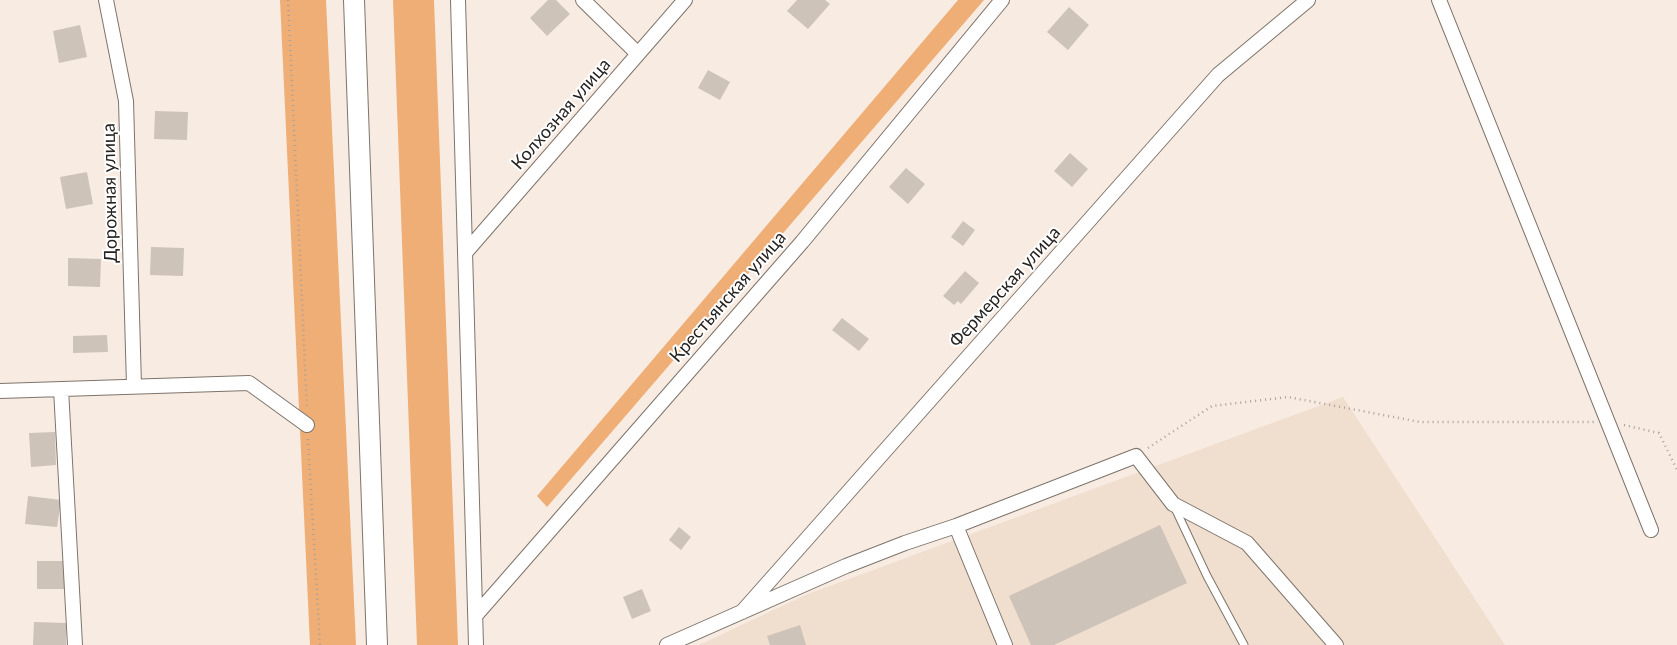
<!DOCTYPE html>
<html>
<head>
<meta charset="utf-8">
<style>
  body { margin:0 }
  canvas { display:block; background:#f7ebe2 }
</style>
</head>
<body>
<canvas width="1677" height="645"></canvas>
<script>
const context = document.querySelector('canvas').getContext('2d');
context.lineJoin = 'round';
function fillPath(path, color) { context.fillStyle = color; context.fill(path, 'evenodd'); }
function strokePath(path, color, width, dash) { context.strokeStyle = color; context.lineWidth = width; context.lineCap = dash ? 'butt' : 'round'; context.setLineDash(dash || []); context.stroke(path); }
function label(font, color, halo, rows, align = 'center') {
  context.font = font + ' Lato,sans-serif'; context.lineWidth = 4; context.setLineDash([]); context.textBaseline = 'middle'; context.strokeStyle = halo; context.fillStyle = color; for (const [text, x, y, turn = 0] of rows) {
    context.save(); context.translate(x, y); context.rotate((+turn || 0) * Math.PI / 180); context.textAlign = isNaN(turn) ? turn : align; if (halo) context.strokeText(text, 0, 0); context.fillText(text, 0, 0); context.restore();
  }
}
const built = new Path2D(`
  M1343 397 1505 645H699L808 594Z`);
const forest = new Path2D(`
  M280 0H326L356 645H310Z
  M393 0H434L458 645H417Z
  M958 0H984L547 507 537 496Z`);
const building = new Path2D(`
  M548 0H556L570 14 547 36 530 18Z
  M797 0H825L830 4 808 29 787 11Z
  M1069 7 1089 25 1068 50 1047 32Z
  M80 25 87 57 59 63 53 31Z
  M708 70 730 82 720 100 698 88Z
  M155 111 188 112 187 140 154 139Z
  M1070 153 1088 169 1072 187 1054 171Z
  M906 168 925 184 908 204 889 187Z
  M87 172 93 204 66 209 60 177Z
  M963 221 975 230 963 246 951 237Z
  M151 247 184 248 183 276 150 275Z
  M68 258 101 259 100 287 68 286Z
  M965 271 979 283 961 304 958 301 954 305 943 296Z
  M842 318 869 339 859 351 832 330Z
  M107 335 108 352 73 353V336Z
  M55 432 56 465 31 467 29 433Z
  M28 496 61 500 57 527 25 524Z
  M1160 525 1187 583 1054 645H1031L1009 596Z
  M679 527 691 537 681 550 669 540Z
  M37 561H70L69 589H37Z
  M642 589 651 611 632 619 623 597Z
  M34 622 66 623V645H33Z
  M800 625 806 645H770L767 636Z`);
const path = new Path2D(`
  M288 0 307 408
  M1624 425 1659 433 1677 470
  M308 439 320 645
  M1148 448 1212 406 1288 397 1420 422H1594`);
const lane = new Path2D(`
  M1174 506 1207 576 1244 645`);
const street = new Path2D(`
  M106 0 126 101 134 386
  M458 0 476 645
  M583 0 638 54
  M1439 0 1651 530
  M465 253 685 0
  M61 389 75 645
  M0 391 249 383 307 425
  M956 526 1136 456 1173 504 1247 543 1336 645
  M742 612 1218 75 1308 0
  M476 615 802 242 1002 0
  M667 645 846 566 905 543 956 526 1005 645`);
const secondary = new Path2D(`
  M354 0 377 645`);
const streetNames = [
  ["Колхозная улица",561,114,-49],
  ["Дорожная улица",110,193,-91],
  ["Фермерская улица",1005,287,-48],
  ["Крестьянская улица",728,297,-49]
];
fillPath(built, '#f0decf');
fillPath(forest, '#efae75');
fillPath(building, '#cec3b9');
strokePath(lane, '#7e746b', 9);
strokePath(street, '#7e746b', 16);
strokePath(secondary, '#7e746b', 22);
strokePath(path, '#a9a099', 2.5, [1, 4]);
strokePath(lane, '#fff', 7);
strokePath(street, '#fff', 14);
strokePath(secondary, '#fff', 20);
label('18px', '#26221f', '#fff', streetNames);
</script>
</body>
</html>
